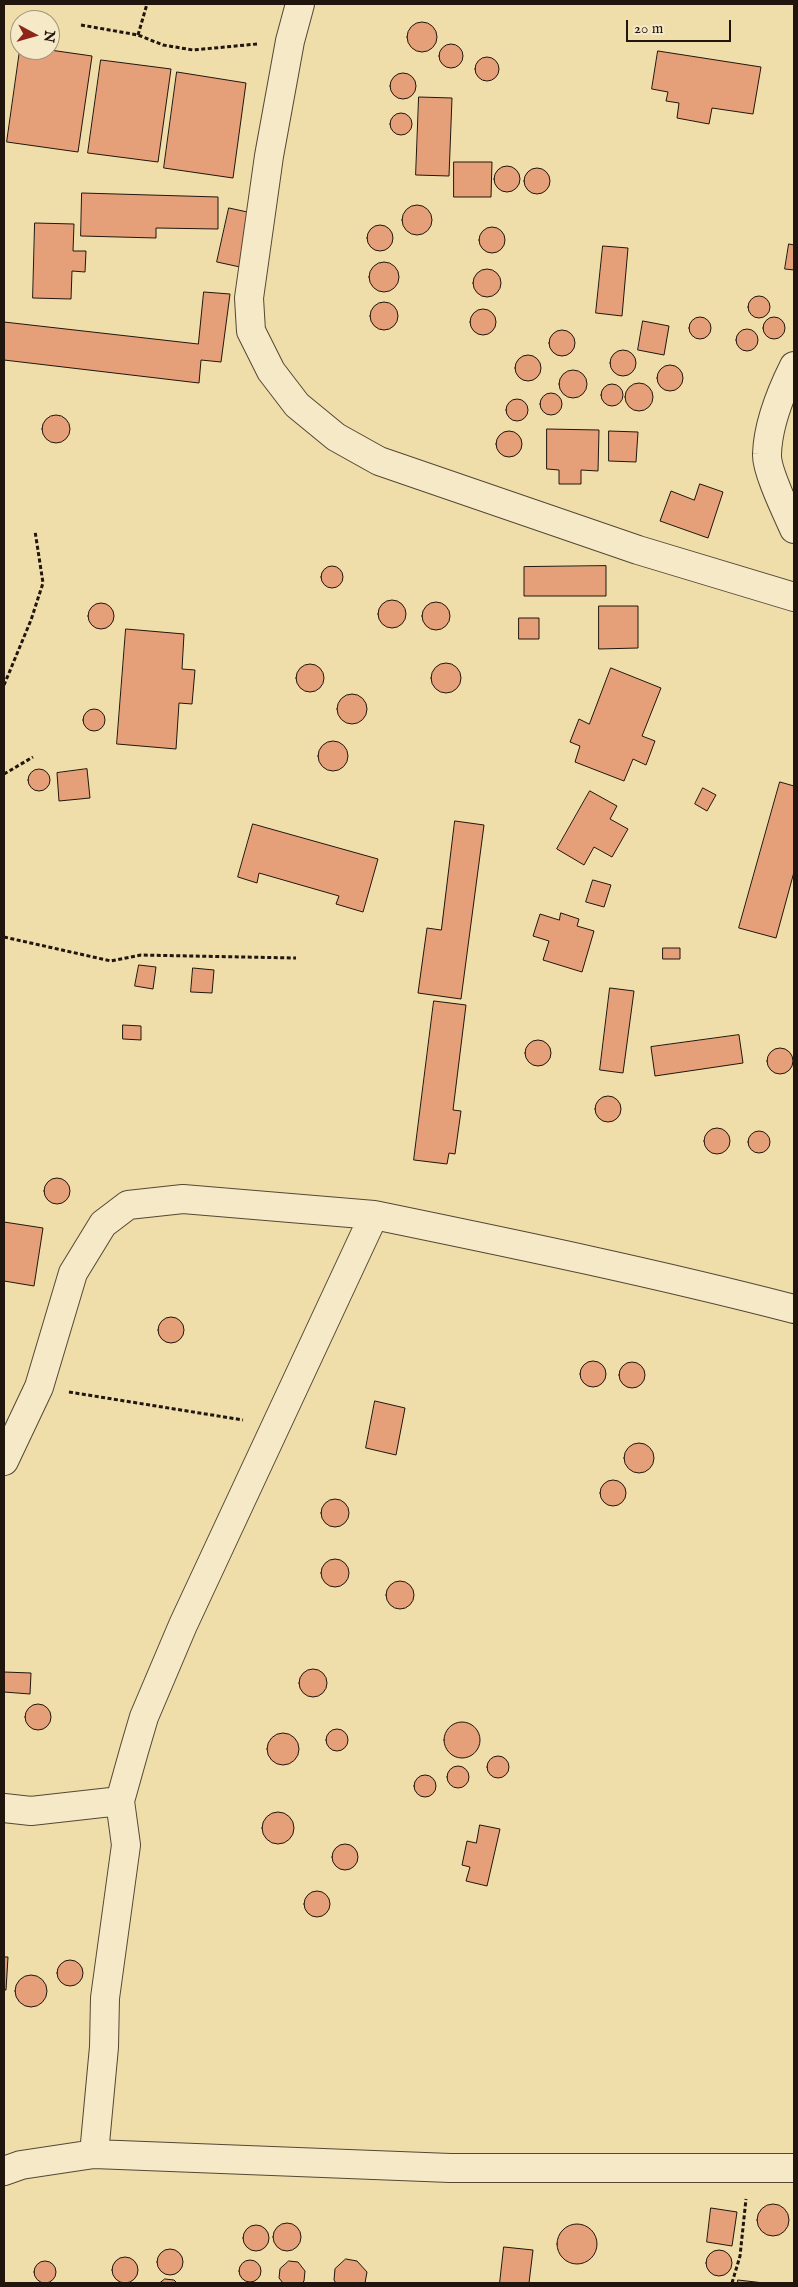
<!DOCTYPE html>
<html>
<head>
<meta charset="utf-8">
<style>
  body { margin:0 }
  #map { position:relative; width:798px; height:2287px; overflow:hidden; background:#efddaa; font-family:"IM FELL English",serif }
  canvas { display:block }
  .frame { position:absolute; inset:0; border:5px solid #21160d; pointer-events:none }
  .north { position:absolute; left:10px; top:10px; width:50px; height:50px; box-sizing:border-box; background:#f5e9c8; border:1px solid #a0957d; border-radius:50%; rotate:96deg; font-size:14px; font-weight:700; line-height:20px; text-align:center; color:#21160d }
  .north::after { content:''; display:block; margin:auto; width:18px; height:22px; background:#8f2418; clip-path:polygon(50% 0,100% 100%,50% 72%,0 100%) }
  .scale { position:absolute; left:626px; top:20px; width:105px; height:22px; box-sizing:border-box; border:2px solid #21160d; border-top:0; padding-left:6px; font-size:15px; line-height:18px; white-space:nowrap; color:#21160d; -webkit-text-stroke:4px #f5e9c8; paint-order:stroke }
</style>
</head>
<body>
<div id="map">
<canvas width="798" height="2287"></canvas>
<div class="frame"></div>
<div class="north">N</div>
<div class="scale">20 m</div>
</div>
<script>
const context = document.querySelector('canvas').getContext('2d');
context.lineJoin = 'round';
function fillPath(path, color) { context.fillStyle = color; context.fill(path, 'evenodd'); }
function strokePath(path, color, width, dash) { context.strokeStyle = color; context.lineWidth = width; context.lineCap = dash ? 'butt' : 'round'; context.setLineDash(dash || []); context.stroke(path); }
const building = new Path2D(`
  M407 37a15 15 0 1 1 30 0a15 15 0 1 1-30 0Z
  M439 56a12 12 0 1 1 24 0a12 12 0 1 1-24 0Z
  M20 50H50L92 56 78 152 7 142Z
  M658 51 761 67 753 114 712 108 709 124 677 118 679 103 666 101 668 92 652 89Z
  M475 69a12 12 0 1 1 24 0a12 12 0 1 1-24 0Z
  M101 60 171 69 158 162 88 153Z
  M177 72 246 83 233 178 164 168Z
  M390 86a13 13 0 1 1 26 0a13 13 0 1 1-26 0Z
  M419 97 452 98 449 176 416 175Z
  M390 124a11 11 0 1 1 22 0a11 11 0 1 1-22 0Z
  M454 162H492L491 197H454Z
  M494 179a13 13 0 1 1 26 0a13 13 0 1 1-26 0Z
  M524 181a13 13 0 1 1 26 0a13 13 0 1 1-26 0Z
  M82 193 218 197V229L156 228V238L81 236Z
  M402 220a15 15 0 1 1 30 0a15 15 0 1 1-30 0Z
  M229 208 252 213 240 267 217 262Z
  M35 223 74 224 73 251H86L85 272 72 271 71 299 33 298Z
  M367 238a13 13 0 1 1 26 0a13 13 0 1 1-26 0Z
  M479 240a13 13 0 1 1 26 0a13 13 0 1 1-26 0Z
  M789 244 794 245V270L785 269Z
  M603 246 628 248 622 316 596 313Z
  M369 277a15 15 0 1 1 30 0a15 15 0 1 1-30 0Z
  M473 283a14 14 0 1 1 28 0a14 14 0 1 1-28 0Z
  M204 292 230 294 221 362 201 360 199 383 4 360V322L198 344Z
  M748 307a11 11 0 1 1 22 0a11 11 0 1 1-22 0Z
  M370 316a14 14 0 1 1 28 0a14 14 0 1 1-28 0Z
  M470 322a13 13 0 1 1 26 0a13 13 0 1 1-26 0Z
  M689 328a11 11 0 1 1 22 0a11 11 0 1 1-22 0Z
  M763 328a11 11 0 1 1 22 0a11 11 0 1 1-22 0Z
  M643 321 669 326 664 355 638 350Z
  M736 340a11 11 0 1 1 22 0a11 11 0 1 1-22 0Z
  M549 343a13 13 0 1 1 26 0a13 13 0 1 1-26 0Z
  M610 363a13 13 0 1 1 26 0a13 13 0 1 1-26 0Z
  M515 368a13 13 0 1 1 26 0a13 13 0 1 1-26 0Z
  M657 378a13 13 0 1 1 26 0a13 13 0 1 1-26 0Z
  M559 384a14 14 0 1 1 28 0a14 14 0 1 1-28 0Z
  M625 397a14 14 0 1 1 28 0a14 14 0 1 1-28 0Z
  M601 395a11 11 0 1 1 22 0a11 11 0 1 1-22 0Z
  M540 404a11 11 0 1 1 22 0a11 11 0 1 1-22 0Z
  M506 410a11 11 0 1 1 22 0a11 11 0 1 1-22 0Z
  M42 429a14 14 0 1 1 28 0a14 14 0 1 1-28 0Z
  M547 429 599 430 598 471 581 470V484H559V470L547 469Z
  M496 444a13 13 0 1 1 26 0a13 13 0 1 1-26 0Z
  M609 431 638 432 636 462 609 461Z
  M700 484 723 492 708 538 660 521 671 491 694 500Z
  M606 566V596H524V567Z
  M321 577a11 11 0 1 1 22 0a11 11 0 1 1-22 0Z
  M378 614a14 14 0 1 1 28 0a14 14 0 1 1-28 0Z
  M422 616a14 14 0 1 1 28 0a14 14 0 1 1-28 0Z
  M88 616a13 13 0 1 1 26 0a13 13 0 1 1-26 0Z
  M599 606H638V648L599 649Z
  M519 618H539V639H519Z
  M126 629 184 634 182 669 195 670 192 704 179 703 176 749 117 744Z
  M431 678a15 15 0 1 1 30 0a15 15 0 1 1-30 0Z
  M296 678a14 14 0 1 1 28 0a14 14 0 1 1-28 0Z
  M611 668 661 688 642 736 655 741 646 765 633 759 624 781 575 762 580 746 570 742 579 719 589 724Z
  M337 709a15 15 0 1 1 30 0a15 15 0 1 1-30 0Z
  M83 720a11 11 0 1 1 22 0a11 11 0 1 1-22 0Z
  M318 756a15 15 0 1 1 30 0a15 15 0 1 1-30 0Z
  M87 769 90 798 59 801 57 773Z
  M28 780a11 11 0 1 1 22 0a11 11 0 1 1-22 0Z
  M780 782 794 786V872L776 938 739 928Z
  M703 788 716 795 707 811 695 804Z
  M590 791 617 806 610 819 628 829 612 857 594 847 584 865 557 849Z
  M455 821 484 825 461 999 418 993 427 928 441 930Z
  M253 824 378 859 363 912 336 904 339 896 259 873 257 883 238 877Z
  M593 880 611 885 604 907 586 902Z
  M561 913 579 919 577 926 594 931 582 972 543 960 549 941 533 936 540 914 559 920Z
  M663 948H680V959H663Z
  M139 965 156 967 153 989 135 986Z
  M193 968 214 970 212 993 191 992Z
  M610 988 634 991 623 1073 600 1070Z
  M434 1001 466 1005 453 1110 461 1111 455 1154 449 1153 447 1164 414 1160Z
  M123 1025 141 1026V1040L123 1039Z
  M739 1035 743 1063 655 1076 651 1047Z
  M525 1053a13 13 0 1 1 26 0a13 13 0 1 1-26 0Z
  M767 1061a13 13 0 1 1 26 0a13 13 0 1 1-26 0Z
  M595 1109a13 13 0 1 1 26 0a13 13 0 1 1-26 0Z
  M704 1141a13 13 0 1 1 26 0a13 13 0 1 1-26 0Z
  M748 1142a11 11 0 1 1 22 0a11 11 0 1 1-22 0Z
  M44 1191a13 13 0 1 1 26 0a13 13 0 1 1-26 0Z
  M4 1222 43 1228 34 1286 4 1281Z
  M158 1330a13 13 0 1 1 26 0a13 13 0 1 1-26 0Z
  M580 1374a13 13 0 1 1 26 0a13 13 0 1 1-26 0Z
  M619 1375a13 13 0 1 1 26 0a13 13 0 1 1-26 0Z
  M375 1401 405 1408 396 1455 366 1448Z
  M624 1458a15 15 0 1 1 30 0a15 15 0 1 1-30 0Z
  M600 1493a13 13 0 1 1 26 0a13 13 0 1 1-26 0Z
  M321 1513a14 14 0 1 1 28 0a14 14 0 1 1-28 0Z
  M321 1573a14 14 0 1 1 28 0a14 14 0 1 1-28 0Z
  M386 1595a14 14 0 1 1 28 0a14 14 0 1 1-28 0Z
  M299 1683a14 14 0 1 1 28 0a14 14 0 1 1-28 0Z
  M4 1672 31 1673 30 1694 4 1692Z
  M25 1717a13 13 0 1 1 26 0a13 13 0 1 1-26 0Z
  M444 1740a18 18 0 1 1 36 0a18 18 0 1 1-36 0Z
  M326 1740a11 11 0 1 1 22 0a11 11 0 1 1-22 0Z
  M267 1749a16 16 0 1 1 32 0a16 16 0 1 1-32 0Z
  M487 1767a11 11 0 1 1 22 0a11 11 0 1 1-22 0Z
  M447 1777a11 11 0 1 1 22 0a11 11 0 1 1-22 0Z
  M414 1786a11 11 0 1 1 22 0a11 11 0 1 1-22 0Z
  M262 1828a16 16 0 1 1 32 0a16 16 0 1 1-32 0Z
  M480 1825 500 1829 487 1886 466 1881 470 1867 462 1865 467 1841 476 1843Z
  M332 1857a13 13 0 1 1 26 0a13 13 0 1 1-26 0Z
  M304 1904a13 13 0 1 1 26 0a13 13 0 1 1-26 0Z
  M4 1957H8L6 1990H4Z
  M57 1973a13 13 0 1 1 26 0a13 13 0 1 1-26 0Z
  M15 1991a16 16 0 1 1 32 0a16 16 0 1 1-32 0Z
  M757 2220a16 16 0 1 1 32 0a16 16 0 1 1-32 0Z
  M711 2208 737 2212 732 2246 707 2242Z
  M273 2237a14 14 0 1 1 28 0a14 14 0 1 1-28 0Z
  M557 2244a20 20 0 1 1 40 0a20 20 0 1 1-40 0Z
  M243 2238a13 13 0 1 1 26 0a13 13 0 1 1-26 0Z
  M504 2247 533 2250 529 2283H500Z
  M157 2262a13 13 0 1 1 26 0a13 13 0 1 1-26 0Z
  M706 2263a13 13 0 1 1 26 0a13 13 0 1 1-26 0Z
  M112 2270a13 13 0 1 1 26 0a13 13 0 1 1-26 0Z
  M346 2259 357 2261 367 2272 365 2283H336L334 2280 335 2269Z
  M239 2271a11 11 0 1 1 22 0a11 11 0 1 1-22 0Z
  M289 2261 298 2262 305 2271 304 2281 302 2283H283L279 2278 280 2269Z
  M34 2272a11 11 0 1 1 22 0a11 11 0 1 1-22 0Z
  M165 2279 174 2280 177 2283H160Z
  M738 2280 764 2283H738Z`);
const path = new Path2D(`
  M81 25 138 35 163 45 193 50 257 44
  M138 35 147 4
  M4 685 31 620 43 583 35 531
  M4 774 33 757
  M4 937 111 961 141 955 296 958
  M69 1392 243 1420
  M732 2283 740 2256 746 2199`);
const minor = new Path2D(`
  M300 4 290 41 269 156 249 298 251 331 271 371 297 405 336 437 379 461 638 550 794 597
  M794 366C781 392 768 424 767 454 766 470 787 513 794 529
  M4 1461 39 1387 73 1273 103 1224 128 1205 183 1199 374 1215
  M4 1808 31 1811 120 1801
  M94 2154 104 2047 105 1998 126 1845 120 1801 134 1751 144 1717 183 1625 374 1215C515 1244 655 1273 794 1309
  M4 2171 21 2165 94 2154 450 2168H794`);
fillPath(building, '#e6a079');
strokePath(building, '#21160d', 1);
strokePath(minor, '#544834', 30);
strokePath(path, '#21160d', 3, [4, 2.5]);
strokePath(minor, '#f5e9c8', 28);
</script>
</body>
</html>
